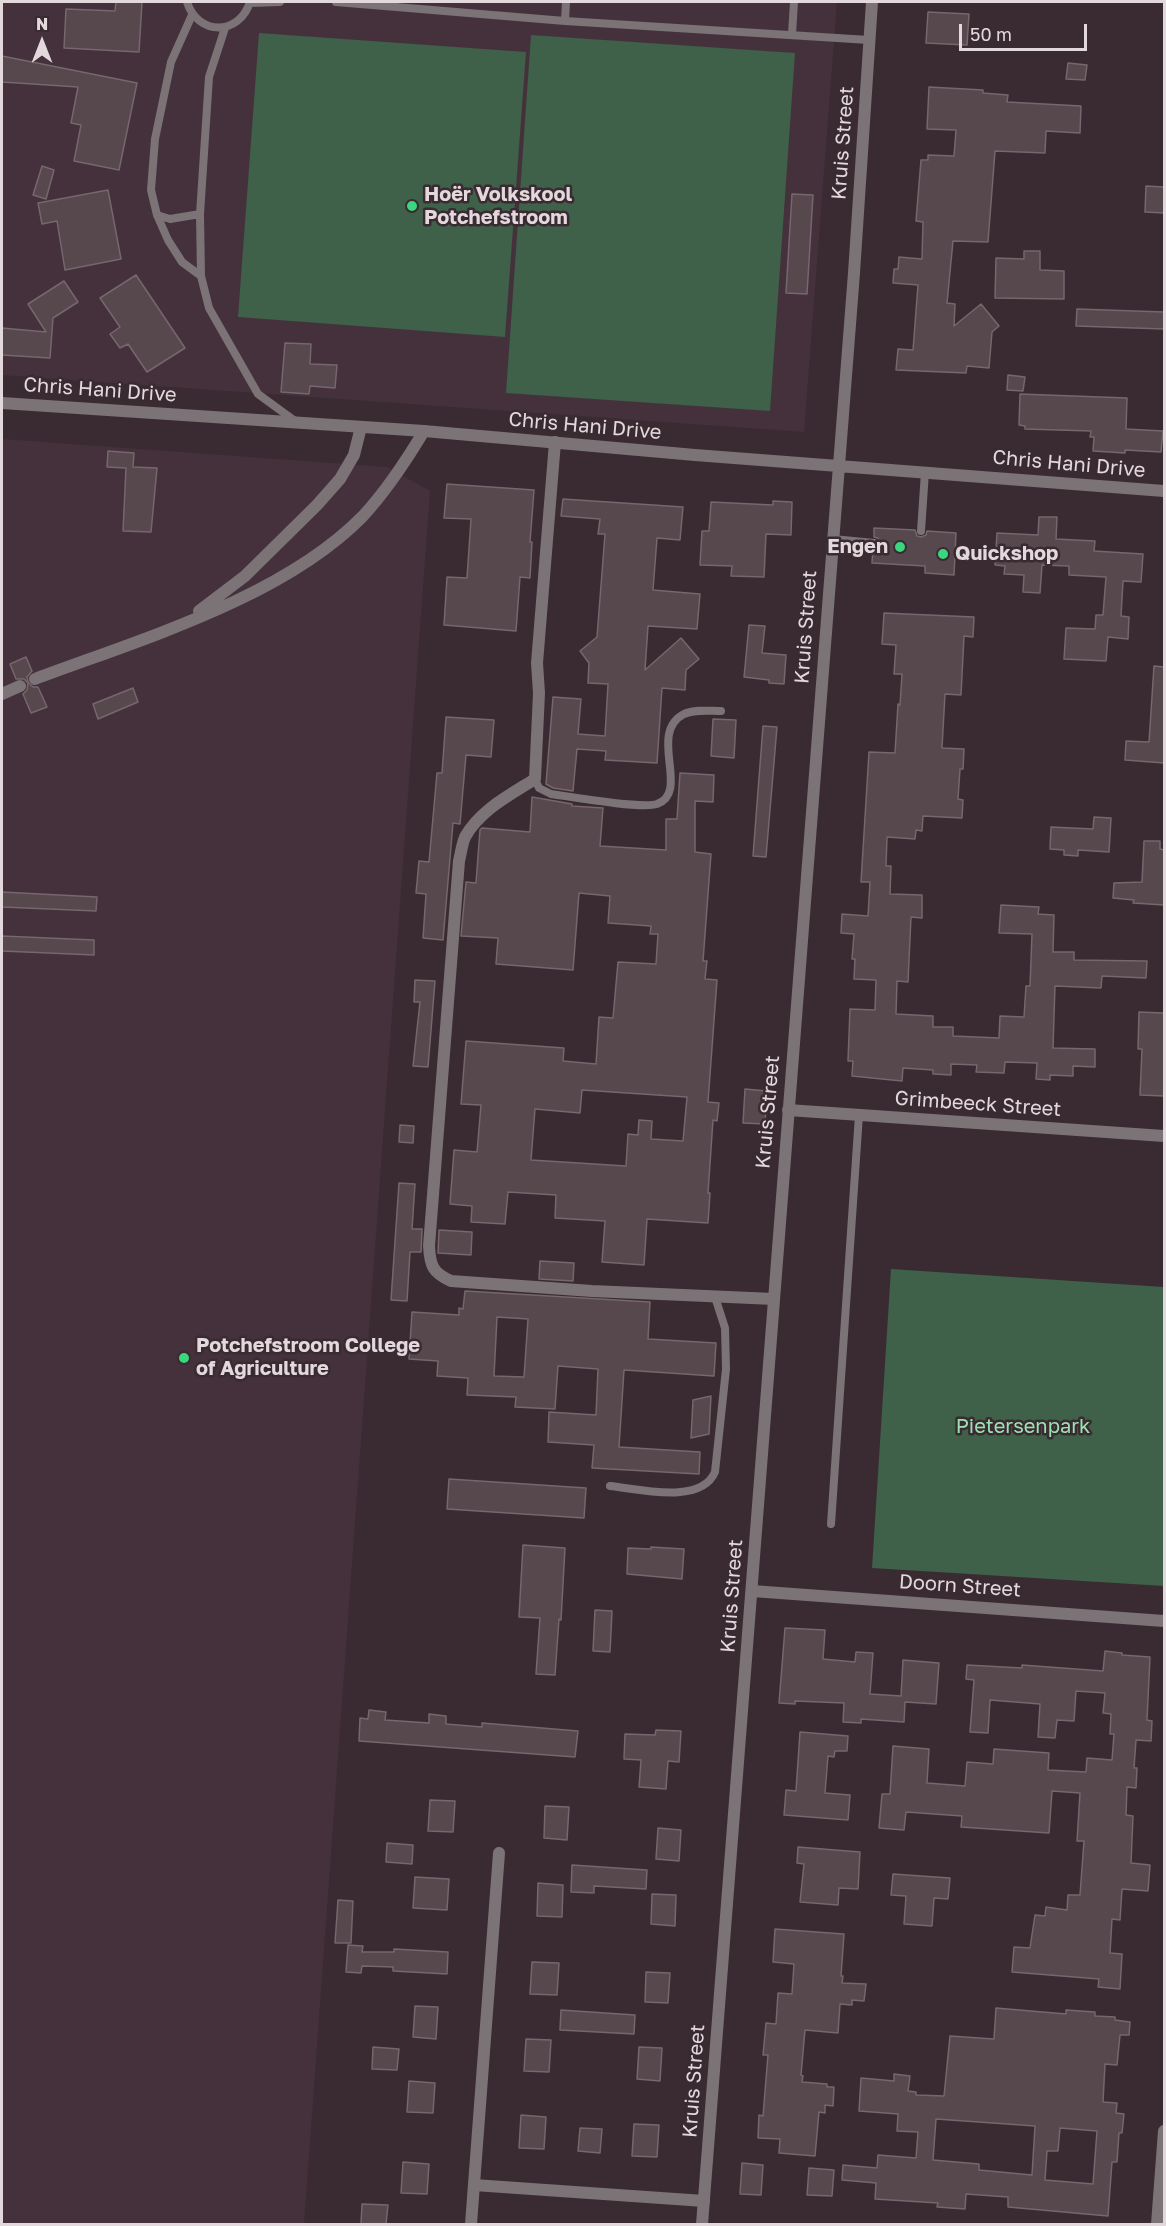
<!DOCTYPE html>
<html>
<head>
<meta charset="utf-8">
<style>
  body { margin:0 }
  #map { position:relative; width:1166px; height:2226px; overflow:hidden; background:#392b31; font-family:"Golos Text",sans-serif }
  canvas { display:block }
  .frame { position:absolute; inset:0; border:3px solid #e3d9dd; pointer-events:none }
  .north { position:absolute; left:12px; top:12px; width:60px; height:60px; -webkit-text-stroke:4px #392b31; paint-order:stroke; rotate:0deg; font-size:16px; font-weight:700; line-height:24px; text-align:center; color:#e3d9dd }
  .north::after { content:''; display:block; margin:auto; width:21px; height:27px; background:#e3d9dd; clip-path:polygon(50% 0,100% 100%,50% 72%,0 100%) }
  .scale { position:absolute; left:959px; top:24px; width:128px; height:27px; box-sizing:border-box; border:3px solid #e3d9dd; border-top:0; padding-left:8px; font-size:18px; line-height:21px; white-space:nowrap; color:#e3d9dd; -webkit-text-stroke:4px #392b31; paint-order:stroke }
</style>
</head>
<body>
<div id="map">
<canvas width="1166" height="2226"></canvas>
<div class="frame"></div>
<div class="north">N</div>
<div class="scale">50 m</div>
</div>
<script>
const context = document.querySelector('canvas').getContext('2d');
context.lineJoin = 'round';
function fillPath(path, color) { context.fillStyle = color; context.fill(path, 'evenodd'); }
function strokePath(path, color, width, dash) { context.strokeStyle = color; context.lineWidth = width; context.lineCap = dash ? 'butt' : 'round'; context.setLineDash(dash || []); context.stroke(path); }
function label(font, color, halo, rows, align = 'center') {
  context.font = font + ' "Golos Text",sans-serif'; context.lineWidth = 5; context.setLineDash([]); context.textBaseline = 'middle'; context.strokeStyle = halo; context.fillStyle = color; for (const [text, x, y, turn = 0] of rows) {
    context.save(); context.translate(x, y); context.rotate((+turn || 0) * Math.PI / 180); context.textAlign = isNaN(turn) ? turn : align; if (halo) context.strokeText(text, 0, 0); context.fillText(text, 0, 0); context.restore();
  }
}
const built = new Path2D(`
  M2 2H837L804 432 2 375Z
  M2 439 387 467 430 491 304 2224H2Z`);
const green = new Path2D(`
  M259 33 526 52 505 337 238 317Z
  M531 35 795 53 770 411 506 393Z
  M891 1269 1164 1287V1586L872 1568Z`);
const building = new Path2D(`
  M116 2H142L139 52 64 48 66 9 115 11Z
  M928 12 969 14 967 45 926 43Z
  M2 56 137 83 119 170 74 161 81 125 71 123 78 87 2 82Z
  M1068 63 1087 65 1085 80 1066 79Z
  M929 87 983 90V93L1008 95 1007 102 1081 106 1080 133 1046 131 1045 153 995 151 988 242 953 241 947 303 955 304 954 326 981 304 999 326 992 332 989 368 967 366 966 373 896 370 898 349 913 350 918 285 893 283 894 269H898L899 257 922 259 923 222 916 221 921 160H928V155L954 156 956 130 927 129Z
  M42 166 54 170 46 199 33 195Z
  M1146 186 1164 187V213L1145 212Z
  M108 190 121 259 65 270 57 221 42 224 38 203Z
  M792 194 813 195 807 294 786 293Z
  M1024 251H1040V270L1064 271V299L995 298 996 258 1024 259Z
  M136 275 185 348 147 372 128 344 120 348 110 334 120 327 100 298Z
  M64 281 78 302 53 318 50 358 2 355V328L46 332 28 304Z
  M1077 309 1164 312V329L1076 326Z
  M285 343 311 344 310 364 337 365 335 388 310 386 309 394 281 392Z
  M1008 375 1025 377 1023 391 1007 390Z
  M1020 394 1127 398 1126 429 1163 431 1161 452 1125 450V453L1093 451 1094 437H1090L1091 431 1025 429V426L1019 425Z
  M108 451 134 453 133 467 157 468 151 532 123 531 126 468 107 467Z
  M447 484 534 490 530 542H532L530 578 520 577 516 631 444 625 447 577 467 578 471 519 444 518Z
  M563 499 683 507 680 540 657 538 653 590 700 594 697 629 648 626 645 670 681 638 699 659 686 670 685 690 662 688 657 763 605 760 606 751 577 749 573 791 553 788 546 784 553 697 581 699 578 734 605 736 608 684 588 683 589 663 580 651 597 637 605 534H598L600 519 561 516Z
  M773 501 792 502 791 535 766 534 764 577 731 576 732 566 700 565 702 531H709L711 502 773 505Z
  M1039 517H1057L1056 539 1095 541 1094 551 1143 554 1141 582 1123 581 1121 616 1129 617 1128 639 1108 637 1106 661 1064 659 1066 628 1095 629 1096 615H1103L1106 577 1069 575V566L1042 565 1040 593 1023 592 1024 575 1004 574 1005 566 995 565 997 533 1038 535Z
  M874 528 915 530 917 536 921 537 926 535 927 531 956 533 954 575 925 573V566L872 563 873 549 879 547 880 543 878 538 874 537Z
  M884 613 974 617 973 637 964 636 961 695 945 694 942 748 964 749 963 769H960L958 799 963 800 962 818 923 816 922 831 916 830 915 839 887 837 886 866H891L890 894 922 895V918L911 917 908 982 897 981 896 1014 933 1016V1027H953V1036L999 1038 1000 1016 1024 1017 1026 986H1030L1032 934 999 933 1001 905 1039 907 1038 914 1054 915 1053 952H1074V960L1147 961 1146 978 1102 976 1101 988 1055 986 1053 1048 1095 1049V1067L1073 1066V1076L1050 1075V1080L1036 1079 1037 1063 1005 1062 1004 1073 976 1072 977 1065 951 1064V1075L933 1074V1070L903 1068 902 1081 852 1076 853 1061H848L850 1009 875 1010 876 980 854 979 855 959H852L854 934 841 933 842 914 868 916 870 882H861L869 752 895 753 898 704 900 705 902 674H894L896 645 882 644Z
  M749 625 765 626 762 653 786 655 784 684 769 683V680L744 677Z
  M26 657 32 671 27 677 28 682 33 687H38L47 707 31 713 23 694 27 690 28 683 24 679H16L10 664Z
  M1154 666 1164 667V763L1125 760 1126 741 1149 742Z
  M133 688 138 702 98 719 93 704Z
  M446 717 494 720 491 757 466 755 460 824 453 823 443 940 423 938 426 894 416 893 419 861 429 862 437 773H442Z
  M713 719 736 720 734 758 711 756Z
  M763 726 777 727 766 857 753 856Z
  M680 773 714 775 713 802 695 801V852L711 854 703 961H707L705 979 717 980 708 1102 719 1103 717 1121 713 1120 708 1193H710L708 1223 647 1219 644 1265 602 1262 605 1221 555 1218 556 1195 508 1192 505 1224 471 1222 472 1206 450 1204 454 1150 477 1152 481 1105 461 1104 466 1041 564 1048 563 1061 596 1064 599 1017 613 1018 618 962 656 964 658 934H650L651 926 608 923 610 896 579 893 573 970 496 964 498 938 461 936 466 882 476 883 480 830 482 828 530 832 532 797 572 804V806L603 808 600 846 666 850V819H677ZM582 1090 687 1097 683 1141 651 1139 652 1121 639 1120 638 1135 628 1134 626 1166 531 1160 535 1109 580 1113Z
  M1094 817 1111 818 1109 852 1078 850V856L1064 855V850L1050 849 1051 827 1093 829Z
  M1144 841H1160V849L1164 850V905L1133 903 1134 900 1113 898 1114 883 1142 882Z
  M2 892 97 897 96 911 2 907Z
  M2 936 94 940V955L2 951Z
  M415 980 435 981 428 1067 413 1066 420 1002H414Z
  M1139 1012 1164 1013V1096L1140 1095 1142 1049H1138Z
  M745 1089 767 1091 765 1124 743 1123Z
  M400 1125 414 1126 413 1143 399 1142Z
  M399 1183 415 1184 412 1229H422L421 1252H410L407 1301 391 1300Z
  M439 1230 472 1232 471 1255 438 1253Z
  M540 1261 574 1263 573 1281 539 1279Z
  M465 1291 650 1302 648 1339 716 1343 714 1376 624 1370 619 1447 700 1452 699 1474 592 1468 594 1445 548 1442 549 1412 596 1415 598 1369 558 1366 555 1409 515 1407 516 1397 467 1395 468 1378 437 1376 438 1361 409 1359 412 1312 459 1315V1308L463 1309ZM497 1317 528 1319 524 1377 494 1376Z
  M711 1396 709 1434 691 1438 693 1400Z
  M449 1479 586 1488 584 1518 447 1509Z
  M523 1545 565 1548 561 1620 559 1619 555 1675 536 1674 540 1618 519 1617Z
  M651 1547 684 1549 682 1579 627 1574 628 1548 651 1549Z
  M595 1610 612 1611 610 1652 593 1651Z
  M785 1628 825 1630 823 1659 855 1662 856 1652 873 1653 870 1694 901 1696 903 1660 939 1663 936 1704 905 1702 904 1722 861 1719V1723L843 1722 844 1703 795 1701V1704L779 1703Z
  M1105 1651 1122 1653V1655L1150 1657 1147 1720 1152 1721 1151 1741 1136 1740 1134 1768H1137L1136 1788 1127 1787 1126 1815 1133 1816 1131 1863 1150 1865 1148 1891 1122 1889 1120 1920 1112 1919 1110 1953 1122 1954 1120 1989 1098 1987 1099 1979 1012 1972 1014 1947 1030 1948 1035 1915 1045 1916 1046 1907 1067 1910 1068 1895H1080L1084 1841H1077L1080 1793 1052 1791 1049 1833 961 1827 962 1816 906 1812 904 1830 879 1828 882 1794H890L893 1746 929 1749 927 1783 965 1786 967 1762 993 1764 994 1749 1049 1753 1048 1770 1086 1772 1087 1758 1112 1760 1114 1734H1110L1111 1714 1103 1713 1105 1693 1076 1691 1074 1721 1057 1720 1055 1738 1038 1737 1040 1704 990 1700 988 1733 970 1732 974 1680 966 1679 967 1665 1022 1668V1665L1103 1671Z
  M369 1710 386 1712 385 1720 429 1723V1714L446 1716V1724L482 1727V1723L578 1731 575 1757 359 1741 360 1718 368 1719Z
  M656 1730 681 1731 679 1762 668 1761 666 1789 639 1787 641 1760 624 1759 625 1734 655 1735Z
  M800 1732 848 1736 847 1751H835L834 1757 828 1756 825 1793 850 1795 848 1820 784 1815 786 1790 796 1791Z
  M430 1800 455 1801 453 1832 428 1831Z
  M545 1806 569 1807 567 1840 544 1838Z
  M658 1828 681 1830 679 1861 656 1859Z
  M387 1843 413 1845 412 1864 386 1862Z
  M798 1847 860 1852 858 1889 839 1888 838 1905 800 1902 804 1864 797 1863Z
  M572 1865 647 1870 646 1889 594 1886V1893L571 1892Z
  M893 1874 950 1878 948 1899 934 1898 932 1926 904 1924 906 1896 891 1895Z
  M415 1877 449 1879 447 1910 413 1908Z
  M538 1883 563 1885 562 1917 537 1916Z
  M652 1894 676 1895 675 1926 651 1924Z
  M338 1900 353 1901 351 1943H335Z
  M775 1929 844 1934 841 1976H843L842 1983 866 1984 864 2001 852 2000V2005L840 2004 838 2033 805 2030 801 2075 803 2076 802 2082 827 2084V2087H834L833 2106 825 2105V2113L819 2112 815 2156 779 2153 780 2139 758 2138 759 2115 763 2116 768 2055H763L766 2023 776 2024 778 1993 792 1994 794 1964 773 1962Z
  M348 1945 363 1946 362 1952H394V1949L448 1952 447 1974 393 1971V1967L362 1966 361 1973 346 1972Z
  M532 1962 559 1963 557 1995 530 1994Z
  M646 1972 670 1973 668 2003 645 2002Z
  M415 2006 438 2007 436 2039 413 2037Z
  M996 2008 1066 2014V2010L1095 2012V2016L1115 2017V2020L1130 2022 1129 2035H1120L1117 2065 1105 2064 1103 2102 1117 2103 1116 2113 1124 2114 1122 2133H1119L1117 2162H1112L1108 2216 1008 2207V2197L966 2194 965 2209 937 2207 938 2203 875 2199 876 2183 842 2180 843 2165 877 2168 878 2155 916 2158 918 2132 897 2131 898 2114 859 2111 861 2078 894 2081V2074L910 2076 908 2091 916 2092V2095L944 2096 950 2036 994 2039ZM936 2119 1035 2126 1032 2175 979 2170V2164L933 2160ZM1060 2128 1097 2131 1093 2184 1045 2180 1047 2151H1058Z
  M561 2010 635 2015 634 2034 560 2030Z
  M526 2039 551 2040 549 2072 524 2071Z
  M373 2047 399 2049 397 2070 372 2069Z
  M639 2047 662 2048 660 2081 637 2079Z
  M409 2081 435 2083 433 2113 407 2112Z
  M521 2115 546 2117 544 2149 519 2148Z
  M634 2124 659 2125 657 2157 632 2156Z
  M580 2128 602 2129 600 2153 578 2151Z
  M403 2162 429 2164 427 2194 401 2193Z
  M742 2163 763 2165 761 2195 740 2194Z
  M809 2168 834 2170 832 2196 807 2195Z
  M362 2204 388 2205 386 2224H361Z`);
const service = new Path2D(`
  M187 2C198 36 239 36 250 2
  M336 2 565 21 869 40
  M250 3 280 2
  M192 15 171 62 155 139 151 190 157 215 168 240 182 262 201 276
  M565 21 566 2
  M225 28 209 77 200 214 201 276 209 308 258 394 295 421
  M792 34 794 2
  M157 215 170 219 200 214
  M921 531 925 472
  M833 539 874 543
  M535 779 539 788 551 794C572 797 641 809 657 804 691 792 647 733 684 714 695 709 710 711 721 711
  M610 1486C639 1489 701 1505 715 1472L726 1369 725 1328 715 1297
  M831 1524 859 1115`);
const minor = new Path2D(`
  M555 442 537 663 539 693 535 779C510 795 480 810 465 837 462 844 461 853 459 861L429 1246C430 1266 433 1273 451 1281L592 1291 774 1299
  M199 611 245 576 317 505 340 479 354 455 361 427
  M35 679C141 639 283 598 363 516 387 490 406 461 424 431
  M2 694 20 686
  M788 1110 1164 1136
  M752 1591 1164 1621
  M474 2185 704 2201
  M471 2224 499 1853
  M1157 2224 1164 2131`);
const tertiary = new Path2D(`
  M2 403 424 431 695 455 1164 491
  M702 2224 854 273 872 2`);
const markers = [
  [412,206,6,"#3ad77f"],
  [900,547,6,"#3ad77f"],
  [943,554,6,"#3ad77f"],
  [184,1358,6,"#3ad77f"]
];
const streetNames = [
  ["Kruis Street",843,143,-86],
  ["Chris Hani Drive",100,390,4],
  ["Chris Hani Drive",585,426,5],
  ["Chris Hani Drive",1069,464,5],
  ["Kruis Street",806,627,-86],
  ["Grimbeeck Street",978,1104,4],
  ["Kruis Street",768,1112,-85],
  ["Doorn Street",960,1586,4],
  ["Kruis Street",732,1596,-86],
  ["Kruis Street",694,2081,-86]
];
const poiNames = [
  ["Hoër Volkskool",424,195],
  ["Potchefstroom",424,218],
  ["Engen",888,547,"right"],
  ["Quickshop",955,554],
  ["Potchefstroom College",196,1346],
  ["of Agriculture",196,1369]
];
const parkNames = [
  ["Pietersenpark",1023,1427]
];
fillPath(built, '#45313b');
fillPath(green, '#3f6049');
fillPath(building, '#57484e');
strokePath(building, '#76666d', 1.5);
strokePath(service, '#7b7376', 8);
strokePath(minor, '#7b7376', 12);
strokePath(tertiary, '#7b7376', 12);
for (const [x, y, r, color] of markers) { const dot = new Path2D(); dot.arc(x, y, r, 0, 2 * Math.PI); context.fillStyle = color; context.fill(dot); strokePath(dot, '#392b31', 2); }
label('20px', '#e3d9dd', '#392b31', streetNames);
label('bold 20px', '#e3d9dd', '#392b31', poiNames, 'left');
label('20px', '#9ce2b1', '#392b31', parkNames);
</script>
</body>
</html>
